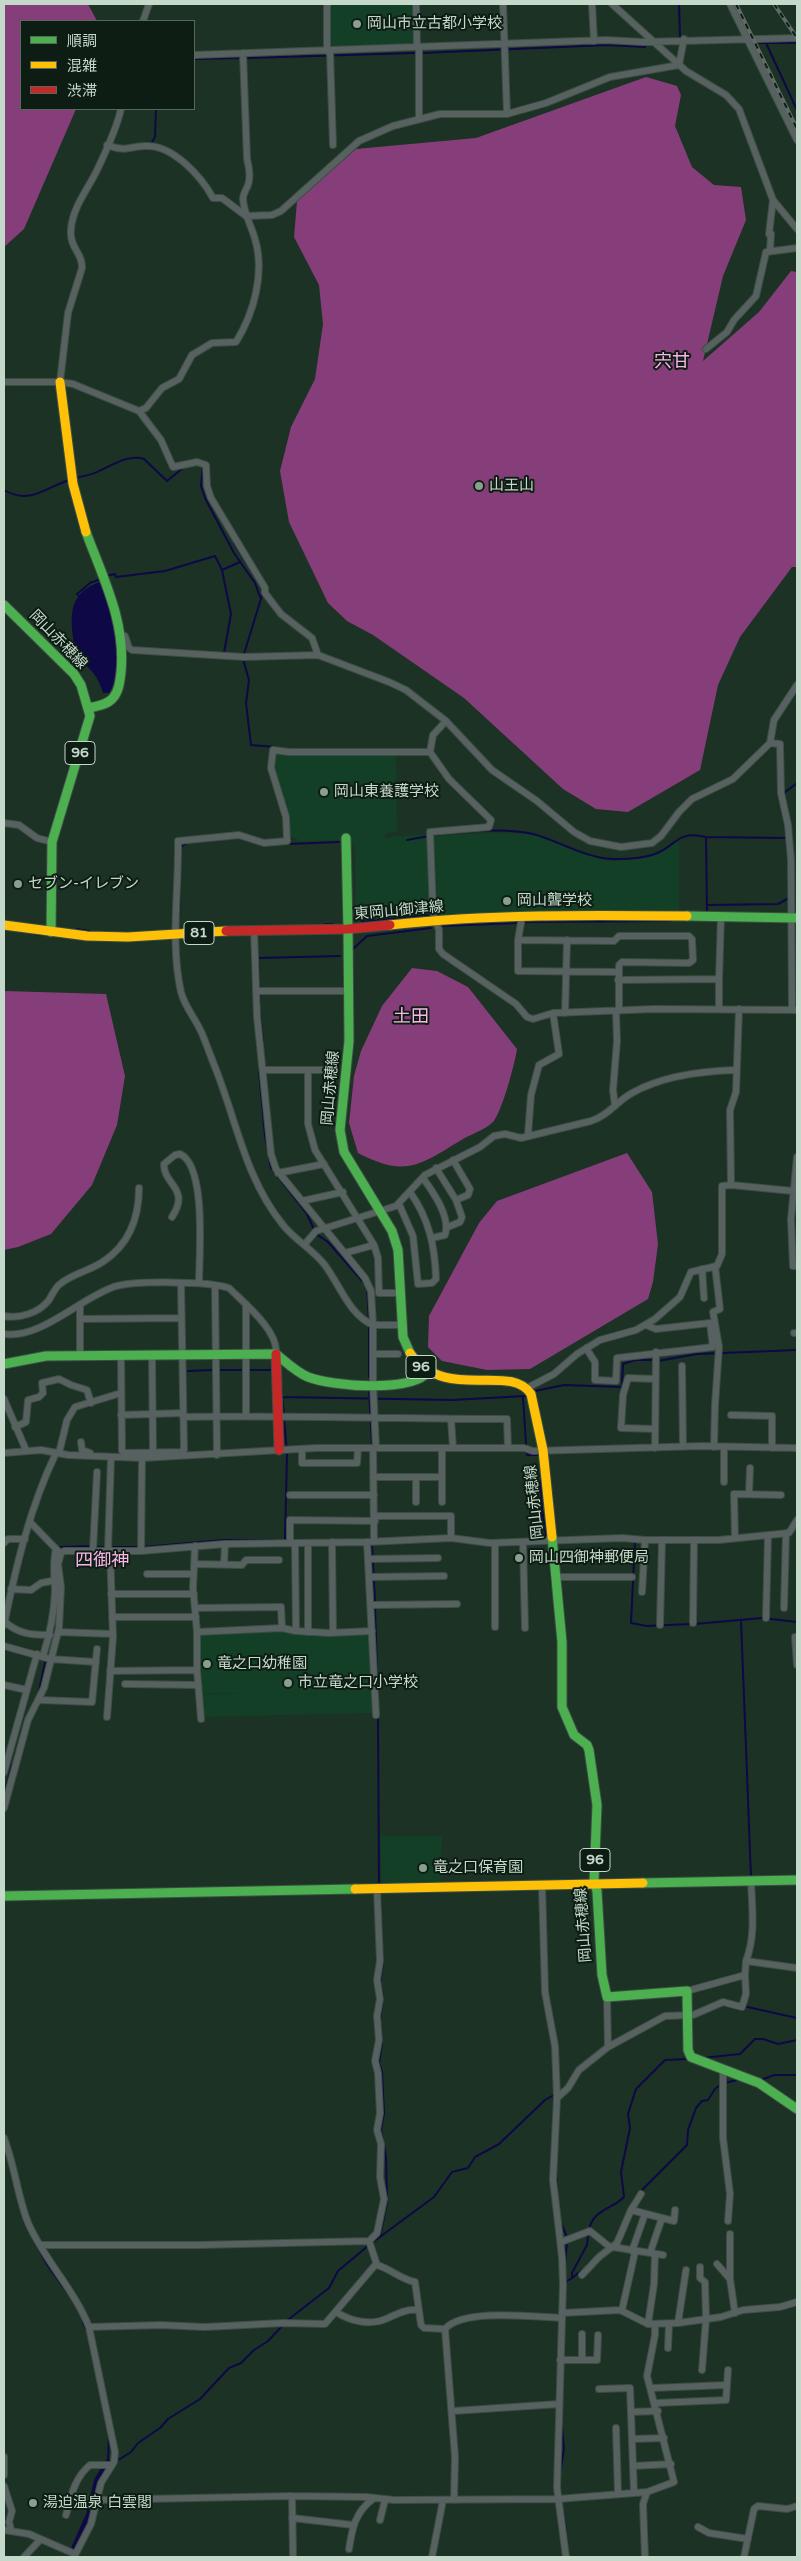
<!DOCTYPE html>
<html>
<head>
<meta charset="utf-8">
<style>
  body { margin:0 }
  #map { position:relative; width:801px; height:2561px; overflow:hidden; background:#1c3225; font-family:"Varela Round","Noto Sans JP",sans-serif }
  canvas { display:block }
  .frame { position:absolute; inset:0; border:5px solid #c4d9ca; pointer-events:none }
  .legend { position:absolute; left:20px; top:20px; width:175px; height:90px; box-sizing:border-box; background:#0e1d13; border:1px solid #57685c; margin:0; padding:6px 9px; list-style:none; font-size:15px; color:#c4d9ca }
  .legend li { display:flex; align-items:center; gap:10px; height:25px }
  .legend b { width:25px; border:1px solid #57685c }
</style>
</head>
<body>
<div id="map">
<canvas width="801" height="2561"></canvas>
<div class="frame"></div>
<ul class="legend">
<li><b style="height:6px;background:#4caf50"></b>順調</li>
<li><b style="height:6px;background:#ffc107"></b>混雑</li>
<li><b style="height:6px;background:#c62828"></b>渋滞</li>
</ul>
</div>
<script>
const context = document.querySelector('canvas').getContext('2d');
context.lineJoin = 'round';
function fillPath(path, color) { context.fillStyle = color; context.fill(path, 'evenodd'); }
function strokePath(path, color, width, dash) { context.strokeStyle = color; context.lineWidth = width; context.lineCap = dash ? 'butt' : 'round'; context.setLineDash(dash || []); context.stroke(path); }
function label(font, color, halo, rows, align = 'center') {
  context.font = font + ' "Varela Round","Noto Sans JP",sans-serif'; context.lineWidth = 4; context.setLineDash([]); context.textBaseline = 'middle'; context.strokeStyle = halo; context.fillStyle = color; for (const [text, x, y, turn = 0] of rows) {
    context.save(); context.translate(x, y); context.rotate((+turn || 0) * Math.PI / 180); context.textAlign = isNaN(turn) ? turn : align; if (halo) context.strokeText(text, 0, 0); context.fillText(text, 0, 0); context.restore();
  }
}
const built = new Path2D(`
  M329 4H414L415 44 331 47Z
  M277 752 396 755 397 831 385 834 386 839 395 836 427 835 429 848 430 914 362 920V917L356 915 355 845 339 840 298 842V839L289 836 273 768V756Z
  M488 833 532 834 603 860 615 861 652 856 674 843H679V912L438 917 434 836Z
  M279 1630 366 1633 370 1637 374 1697 372 1713 203 1717 201 1695 243 1693 200 1694 198 1634H242V1632Z
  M380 1836H442L440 1885 382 1886Z`);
const forest = new Path2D(`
  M4 4H88L97 21H21V109H76L24 229 4 247Z
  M646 77 677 86 681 95 675 126 692 167 714 185 741 187 746 220 723 276 703 361 759 312 791 271 797 272V567H792L740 637 718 685 700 770 628 812 596 809 563 789 464 698 373 635 347 621 328 603 289 522 280 471 291 427 315 379 323 324 319 285 294 237 297 201 356 149 476 138Z
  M412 968 437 971 468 987 517 1049C515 1063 502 1112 493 1122 486 1129 472 1134 463 1139 420 1165 406 1178 358 1153L349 1123 354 1076 361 1051 382 1006Z
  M4 991 106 994 125 1076 117 1125 92 1185 51 1234 18 1247 4 1250Z
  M627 1153 652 1192 658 1244 653 1282 648 1299 530 1369 487 1370 442 1361 428 1347 429 1316 479 1223 497 1201Z`);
const water = new Path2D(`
  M100 582C110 607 128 670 109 693H103C99 677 89 666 76 657 72 626 62 595 100 582Z`);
const stream = new Path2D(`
  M679 4 680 37
  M752 43H795
  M766 43 797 110
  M423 53 607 45 645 47
  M248 58 414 53
  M194 59 241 58
  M151 144 155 137 156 109
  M203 465 201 486 205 498 234 553 255 583 260 597
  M76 478C83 476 92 475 99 471 113 465 128 454 144 459L167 481 183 468
  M4 490C30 505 45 488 69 480
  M234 543 247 564
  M222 570 231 614 224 653
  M106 576 115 574 116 577 165 571 215 556 222 570 240 562
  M81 599 77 594 90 583 101 579
  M244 654 263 592
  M243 659 249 680 246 703 251 745 275 747
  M784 793 797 783
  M706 837 707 912
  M407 840 429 836
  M433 842V835C463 832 504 827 533 834 560 841 588 860 617 859 628 859 644 858 655 854 677 846 676 830 706 837L786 838
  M287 844 339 842
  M436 899 437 914
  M707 905 778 904 789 898
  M179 918 181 847 187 843
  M362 922 430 915
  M523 922 671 921
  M325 924H333
  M441 926 518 923
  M188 928 205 927
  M77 929 89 931
  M35 934 43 935
  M353 949 367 936 431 928
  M260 1004 258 958 340 956
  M260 1014 263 1041
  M259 1071 265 1136 271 1168 307 1214 316 1234 328 1242 364 1283
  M367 1287 369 1320
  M658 1361 697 1354 797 1350
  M280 1369 282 1397
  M218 1370H243
  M248 1370H273
  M188 1371 213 1370
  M369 1377V1324
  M369 1390 372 1443
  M535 1391 564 1385 622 1387 623 1364 635 1360H653
  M523 1397 526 1444
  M284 1414 282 1397 452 1400 525 1396
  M284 1419 287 1454 285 1540
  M526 1451 527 1455H539
  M541 1480 542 1509 546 1535
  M635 1541 631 1623 647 1626 691 1624
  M372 1545 375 1603
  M96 1547H106
  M111 1547H138
  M143 1547 224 1540H275
  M59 1549 60 1547 91 1546
  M549 1555 552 1587
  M375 1608 378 1705
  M741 1620 751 1877
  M695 1624 762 1618 797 1622
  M50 1642 56 1627V1613
  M39 1691 46 1658
  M378 1715 379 1885
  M4 1795 12 1765
  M380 1894 382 1941
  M380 1983 383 1963 382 1948
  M743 2006 797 2018
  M380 2020 383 1999 382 1990
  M702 2058 740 2054 755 2039H763L778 2044 797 2040
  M761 2080 774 2075H797
  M725 2083 737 2080
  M556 2173 557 2191
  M640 2192 687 2145 688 2130 696 2108 702 2101 708 2100 715 2089 720 2085
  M627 2213 635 2198
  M24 2221 29 2232
  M560 2221 567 2237
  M589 2230C593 2209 613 2209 624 2197L621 2172 630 2128 628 2114 636 2089 665 2060 687 2059
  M617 2236 623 2222
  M32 2237 48 2266 68 2294
  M380 2237 387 2202 386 2157 381 2130 384 2113 382 2072 379 2063 382 2043 381 2025
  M373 2242 434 2197 452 2172 468 2168 475 2157 499 2144 545 2100 554 2095
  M565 2264 567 2242
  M587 2265 600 2253
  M572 2278 582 2270
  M565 2282 572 2278V2273L587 2245 588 2234
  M83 2322 87 2331
  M285 2322 329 2288 338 2271 369 2245
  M109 2436 108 2462 120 2459 131 2452 138 2443 160 2428 168 2419 200 2399 229 2368 241 2363 254 2350 268 2341 282 2326
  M560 2474 564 2449 562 2427
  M563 2511 566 2531`);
const canal = new Path2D(`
  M70 2557 89 2514 97 2480 108 2462`);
const street = new Path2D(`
  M327 4V51
  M416 4 417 47
  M503 4 507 114
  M592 4 594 41
  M612 4 686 71 726 95 739 109 773 200 797 229
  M730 4 797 140
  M143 21 149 4
  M419 47V119
  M330 51 333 145
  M194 55 606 40 643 42 797 38
  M107 145C126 152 126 147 145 146 172 144 201 176 213 198H222L246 216 272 215 281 211 359 141 393 126 440 114H507L546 103 610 77 679 65 684 39
  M770 250 771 234H769L773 200
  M706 349 727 332 734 320 756 296 766 252 797 248
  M4 382H60L73 384 139 411 161 440 173 467 197 462 206 465 207 486 211 498 265 588V593L281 614 312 638 318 655
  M60 382 68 313 82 268C83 253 69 248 71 229 73 205 90 187 99 166 107 149 117 127 121 109
  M139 411 146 408 162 388 179 379 192 355 212 343 236 342C254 313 265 273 255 239 251 225 244 214 243 199 243 194 246 190 248 185 251 177 249 167 247 159L243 53
  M120 635 125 636 129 648 132 650 244 657 318 655 389 682 406 690 446 721 492 770 537 801 574 832 590 841 621 847 652 843 661 836 679 812 692 799 733 779 770 743 774 720 797 685
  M770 743 780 744 781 793 788 825 791 860 792 1010
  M430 752 433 735 446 721
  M4 823 19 825 37 838 52 842
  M522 917 518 940V971L618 972
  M254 929 257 1016 271 1154 276 1169 365 1278 371 1291 373 1325H402
  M518 940 614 941 619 936H689L692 939 693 960 689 963 622 962 619 965V1011
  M719 979 721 916
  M618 980 719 979V1009
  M256 991H349
  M565 1013 567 940
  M263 1070H324
  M308 1070V1124L315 1150 374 1245 378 1258 379 1293H401
  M615 1106 613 1090 617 1041 616 1012
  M528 1135 531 1095 539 1065 559 1054 553 1013
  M797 1157 791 1219 793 1266H797
  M453 1160 470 1189 468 1195 456 1200
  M436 1168 456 1200 462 1217 460 1222 448 1227
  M278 1173 324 1164
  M423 1178C433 1192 451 1217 445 1235L432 1238
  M731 1185 730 1110 736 1092 739 1009
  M302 1201 343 1192
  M399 1204 413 1236 418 1284 432 1283 436 1279C435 1246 429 1219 410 1192
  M172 1217C191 1188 163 1185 164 1164L175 1155 180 1154C207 1166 199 1257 199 1283
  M304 1245 316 1231 396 1206 425 1175 480 1147 494 1136 505 1134 521 1138 591 1121C608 1116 617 1101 632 1093 662 1076 702 1071 736 1070
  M345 1253 374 1245
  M702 1269 704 1298
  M215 1285 217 1455
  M246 1304V1416
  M80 1305V1355
  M4 1316C19 1319 39 1313 49 1300 52 1295 55 1288 60 1284 73 1273 90 1271 104 1261 129 1244 139 1218 139 1188
  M80 1319 181 1318
  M794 1333H797
  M4 1334C40 1339 77 1301 111 1288 128 1280 211 1281 229 1288 244 1303 279 1331 276 1354
  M586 1348 595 1362V1380L616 1381 617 1358 713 1347 710 1323 656 1329 646 1325
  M152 1354 153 1452
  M373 1354H398
  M121 1355 122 1451 124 1453 181 1452 184 1450 181 1284
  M682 1366 683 1447
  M527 1388 554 1374 577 1354 600 1340 636 1330 655 1319 680 1297 691 1272 717 1266 722 1254V1186L731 1185 793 1191
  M4 1399 26 1450
  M121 1415 183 1413
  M731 1415 772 1416V1448
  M183 1417C291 1415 399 1419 507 1419L508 1448
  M451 1419 453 1448
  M15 1427 26 1422 28 1400 39 1397 43 1393 42 1383 59 1379 71 1385 87 1390 91 1403
  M655 1429 621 1428 623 1395 628 1378 656 1379
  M81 1442 82 1450 90 1453
  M714 1447 715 1405 719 1347 713 1312 720 1309 715 1266
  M373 1448 374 1541
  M376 1448 373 1384V1325C349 1315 339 1283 324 1264 312 1249 295 1240 283 1225 245 1178 237 1122 215 1067 211 1057 207 1046 203 1036 197 1020 185 1008 181 992 170 943 179 891 178 841L239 835 264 843 287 841 286 817 271 768 273 750 289 752H430L449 779 491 820 489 827 430 832 433 912 439 930V949L443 954 516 1004 527 1017 533 1019 553 1013 654 1009 797 1010
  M655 1448 656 1352
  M302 1449V1463H357L358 1448
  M4 1453 41 1450 68 1455 142 1458 316 1448H524L533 1451 702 1446 797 1448
  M59 1453 67 1420 75 1407 121 1393
  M373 1477H442
  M724 1482V1448
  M749 1494 750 1468
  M290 1495H374
  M416 1502V1477
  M442 1502V1448
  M375 1516H451V1538
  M30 1522 59 1552
  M735 1538 734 1494 781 1495
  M332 1542 333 1633
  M367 1542 376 1715
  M523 1542 525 1628
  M4 1543 8 1539H25
  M290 1543V1520L375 1521
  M295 1543 296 1631
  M308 1543V1632
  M195 1546 193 1588 197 1632 282 1628 296 1631 329 1633 372 1631
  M93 1550 97 1472
  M108 1550 111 1457
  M141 1551 142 1458
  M369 1559 438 1558
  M194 1564 242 1565 246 1560H279
  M224 1564 225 1544
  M147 1574H193
  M370 1577 444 1576
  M555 1577H632
  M11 1589 31 1590 41 1583 57 1580
  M642 1592 645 1540
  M111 1594H194
  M372 1605 457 1604
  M195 1608 281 1607 282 1628
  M784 1608 786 1533
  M112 1617H196
  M766 1618 768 1535
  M4 1621C18 1634 31 1635 50 1635
  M693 1623 694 1540
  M4 1625C16 1566 30 1507 56 1453
  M660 1625 662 1540
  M495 1627V1543
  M58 1632 113 1634
  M197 1632V1670L201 1719
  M797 1637H795L797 1665
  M4 1646 50 1659 96 1662
  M43 1656C50 1634 54 1615 55 1591 55 1576 52 1565 56 1549
  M110 1671 197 1670
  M125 1684 198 1685
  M4 1685 27 1690
  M40 1700 92 1702 97 1649
  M107 1717 113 1637 110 1550
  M4 1772 37 1654
  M4 1808 28 1720 44 1688 59 1628 61 1587 58 1564 61 1553 64 1551H141L225 1544 367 1542 451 1538 490 1543 622 1538 645 1540H719L789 1533 797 1520
  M542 1885 545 1992 555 2046 557 2098
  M746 1961C756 1935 752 1908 751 1881
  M687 1991 745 1975 746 1961 797 1968
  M608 2047 665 2016 693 2015 723 2002 742 2007 746 1994 745 1975
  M723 2070V2138L730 2194 728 2221
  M4 2138C15 2166 18 2200 29 2225 46 2262 75 2291 89 2327L115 2452 114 2462 101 2483 91 2524 74 2557
  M631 2210 674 2221 675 2210
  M730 2234V2277
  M369 2241 377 2265C391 2269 400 2279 415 2282L421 2325 424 2328 445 2329
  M561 2242 590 2231 611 2248
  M40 2245H199L369 2241 377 2233 384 2199 380 2177 381 2144 377 2130 380 2113 378 2073 375 2061 379 2040 377 2016 380 1999 377 1980 380 1961 377 1889
  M613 2247 663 2255
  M632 2251 645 2214
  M650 2253 662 2218
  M717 2264 730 2279 735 2313
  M700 2267V2278L705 2282 706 2319 702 2370
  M582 2275 599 2257 617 2243 631 2210 641 2194
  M622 2310 635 2252
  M336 2312C352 2322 371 2326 388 2318 399 2313 406 2309 418 2310
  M562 2313 620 2310 648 2324 678 2323 721 2317 743 2310 780 2307 797 2302
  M678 2323 686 2270
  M648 2324 654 2284 655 2254
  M89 2327 161 2325 205 2327 283 2323 325 2324 376 2264
  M668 2348 669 2324
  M560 2360H597L598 2335
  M582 2360V2334
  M652 2388 727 2385
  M599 2389 630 2388 634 2493
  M656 2403 726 2400 728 2370
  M453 2411 559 2404
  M631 2412 658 2411
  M616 2428 618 2494
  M632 2439 664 2438
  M4 2457V2475
  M633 2466 671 2464
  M4 2486 12 2511 9 2522 11 2530
  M292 2496 293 2554
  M71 2498H96
  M96 2500 292 2496 366 2497 394 2500 558 2499 647 2492 674 2482 647 2376 655 2335V2324
  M454 2500 455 2457 445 2329C463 2308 535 2317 561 2318
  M66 2515C71 2497 74 2478 90 2465H112
  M292 2518 353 2525
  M380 2520 385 2500
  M698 2527 709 2533 748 2539
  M4 2530 29 2534 75 2554
  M349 2549C352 2529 355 2512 373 2499
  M24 2557 40 2540
  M432 2557 443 2500
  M566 2557 557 2488 563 2285 562 2257 553 2180 557 2098 568 2088 579 2070 608 2047 607 1997
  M645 2557 643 2504 647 2492
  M744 2557 754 2509 758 2506 787 2509 797 2506`);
const fast = new Path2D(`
  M86 532C103 578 126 622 121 672 120 681 119 691 113 698 107 705 97 706 89 708
  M4 605 74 674 81 685 90 716 52 842 51 932
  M346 838 348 929
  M687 916 797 918
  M348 929 349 1041 340 1130 344 1152 392 1231 398 1250 403 1337 410 1353
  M4 1364 46 1356 276 1354C286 1362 296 1372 308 1377 331 1386 411 1393 428 1372
  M552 1537 562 1642V1707L574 1735 587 1745 589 1750 597 1805 594 1881 597 1891 602 1975 607 1997 687 1991 688 2050 691 2057 759 2083 797 2109
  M643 1883 797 1880
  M4 1896 355 1889`);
const slow = new Path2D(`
  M60 382 73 484 86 532
  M4 925 87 936 128 937 226 931
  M390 925C488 914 588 915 687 916
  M410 1353C445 1403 510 1362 531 1394L543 1450 552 1537
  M355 1889 643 1883`);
const jam = new Path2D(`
  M226 931 348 929 390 925
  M276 1354 279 1450`);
const rail = new Path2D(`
  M736 4 797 129
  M774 4 797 38`);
const markers = [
  [357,24,5,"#899f90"],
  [479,486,5,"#899f90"],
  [324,792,5,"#899f90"],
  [18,884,5,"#899f90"],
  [507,901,5,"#899f90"],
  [519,1558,5,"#899f90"],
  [207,1664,5,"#899f90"],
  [288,1683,5,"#899f90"],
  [423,1868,5,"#899f90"],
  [33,2503,5,"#899f90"]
];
const shields = [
  [80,753,30],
  [199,933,30],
  [421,1367,30],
  [595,1860,30]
];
const shieldNames = [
  ["96",80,753],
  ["81",199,933],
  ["96",421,1367],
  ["96",595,1860]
];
const poiNames = [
  ["岡山市立古都小学校",367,24],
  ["山王山",489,486],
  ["岡山東養護学校",334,792],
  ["セブン-イレブン",28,884],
  ["岡山聾学校",517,901],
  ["岡山四御神郵便局",529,1558],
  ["竜之口幼稚園",217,1664],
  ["市立竜之口小学校",298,1683],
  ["竜之口保育園",433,1868],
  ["湯迫温泉 白雲閣",43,2503]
];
const streetNames = [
  ["岡山赤穂線",58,640,46],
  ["東岡山御津線",399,911,-5],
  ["岡山赤穂線",331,1088,-85],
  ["岡山赤穂線",535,1502,-96],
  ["岡山赤穂線",584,1925,-94]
];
const quarterNames = [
  ["宍甘",672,362],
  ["土田",411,1017],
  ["四御神",102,1561]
];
fillPath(built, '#133f26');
fillPath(forest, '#863e7a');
fillPath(water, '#0e0846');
strokePath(stream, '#0e0846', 2);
strokePath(canal, '#0e0846', 5.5);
strokePath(street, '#3c4e44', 8);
strokePath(fast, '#3c4e44', 11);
strokePath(slow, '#3c4e44', 11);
strokePath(jam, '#3c4e44', 11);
strokePath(street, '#576160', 6);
strokePath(fast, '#4caf50', 9);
strokePath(slow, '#ffc107', 9);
strokePath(jam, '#c62828', 9);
strokePath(rail, '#606a66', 4);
strokePath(rail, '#0e1d13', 2, [5.5]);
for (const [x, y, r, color] of markers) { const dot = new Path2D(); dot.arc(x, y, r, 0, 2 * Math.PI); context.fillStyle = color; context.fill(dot); strokePath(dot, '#0e1d13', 2); }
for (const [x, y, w] of shields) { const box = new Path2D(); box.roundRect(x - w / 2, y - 11.5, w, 23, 4); context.fillStyle = '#0e1d13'; context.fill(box); strokePath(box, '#c4d9ca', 1); }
label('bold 14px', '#c4d9ca', null, shieldNames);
label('15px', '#c4d9ca', '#0e1d13', poiNames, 'left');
label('15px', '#c4d9ca', '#0e1d13', streetNames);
label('18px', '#f7b6e8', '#0e1d13', quarterNames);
</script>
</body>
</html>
